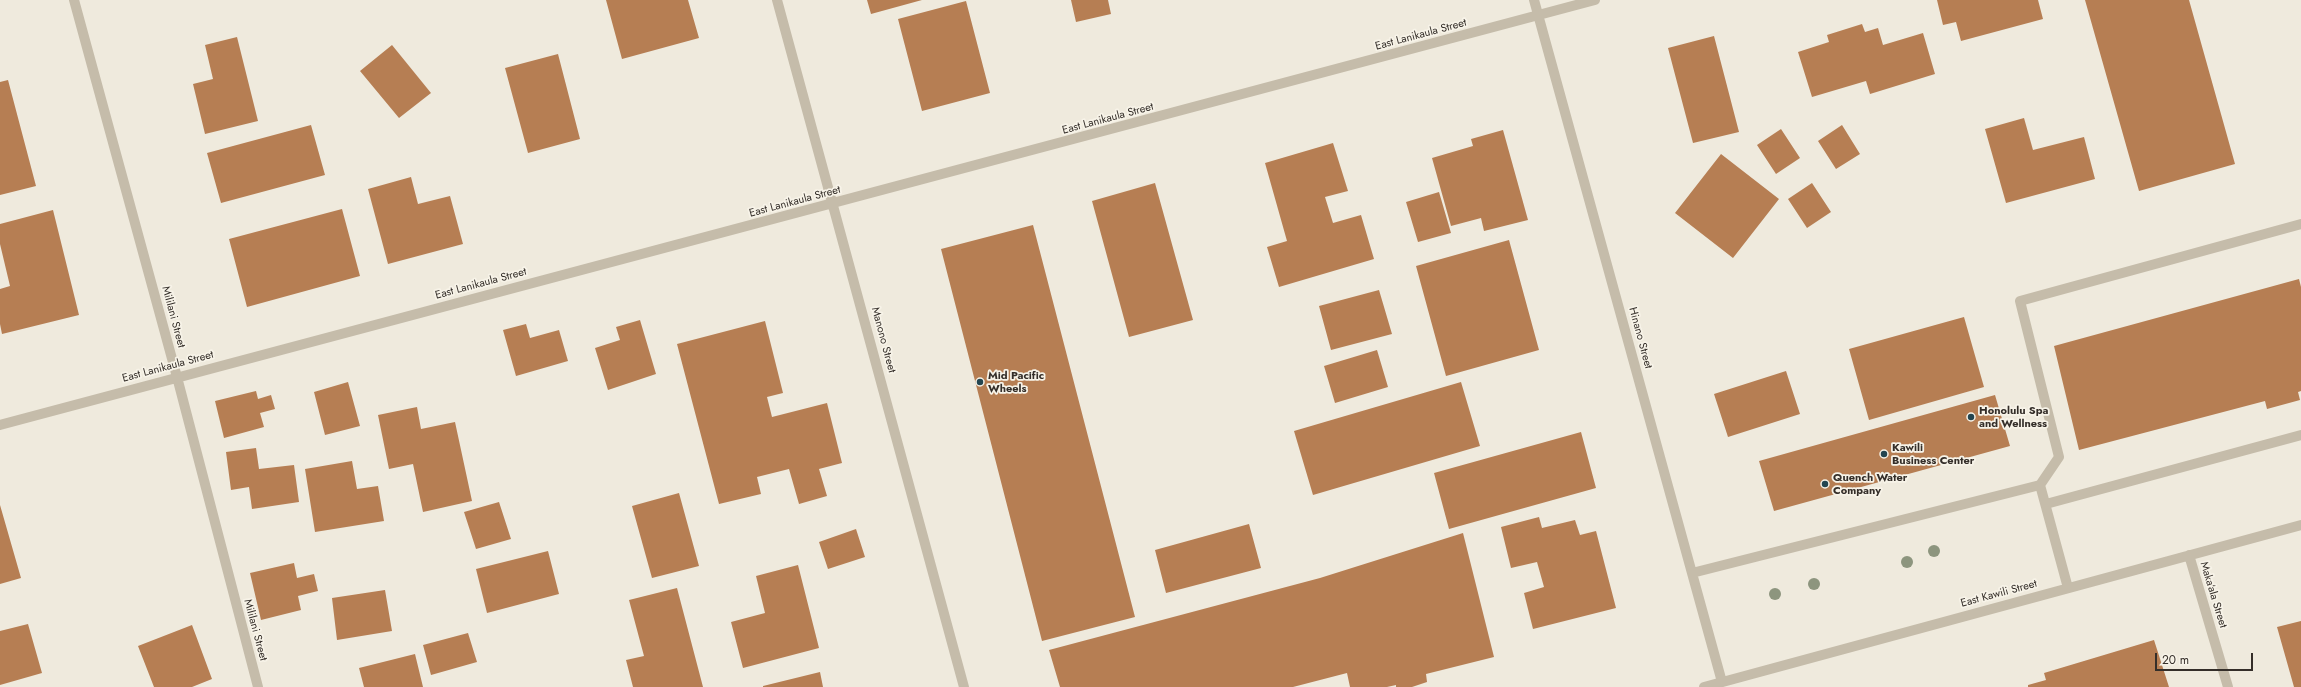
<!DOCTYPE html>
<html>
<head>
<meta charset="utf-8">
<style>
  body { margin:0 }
  #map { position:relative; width:2301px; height:687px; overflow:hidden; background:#efeadd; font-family:Jost,sans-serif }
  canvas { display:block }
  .scale { position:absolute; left:2155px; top:653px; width:98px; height:18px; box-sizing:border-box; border:2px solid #342e29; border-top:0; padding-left:5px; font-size:12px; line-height:14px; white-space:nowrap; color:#342e29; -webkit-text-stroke:3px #f7f3e8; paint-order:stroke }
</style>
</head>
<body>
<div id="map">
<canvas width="2301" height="687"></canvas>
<div class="scale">20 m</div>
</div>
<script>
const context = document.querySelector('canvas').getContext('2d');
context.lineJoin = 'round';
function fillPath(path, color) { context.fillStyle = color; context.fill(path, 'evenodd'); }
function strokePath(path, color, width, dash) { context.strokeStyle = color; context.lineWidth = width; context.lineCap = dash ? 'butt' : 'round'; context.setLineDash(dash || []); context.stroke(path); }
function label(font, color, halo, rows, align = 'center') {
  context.font = font + ' Jost,sans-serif'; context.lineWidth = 3.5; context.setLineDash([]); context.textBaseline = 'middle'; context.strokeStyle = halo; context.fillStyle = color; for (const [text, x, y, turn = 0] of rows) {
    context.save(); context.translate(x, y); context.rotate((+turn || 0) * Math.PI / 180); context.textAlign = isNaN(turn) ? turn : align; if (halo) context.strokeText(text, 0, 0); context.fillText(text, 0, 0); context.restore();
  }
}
const building = new Path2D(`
  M606 0H688L699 38 622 59Z
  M867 0H922L871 14Z
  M1071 0H1108L1111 14 1076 22Z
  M1937 0H2038L2043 19 1961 41 1956 22 1943 25Z
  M2085 0H2189L2235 164 2139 191Z
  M966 1 990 93 922 111 898 19Z
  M1862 24 1865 32 1878 28 1883 45 1923 33 1935 74 1870 94 1866 81 1812 97 1798 52 1829 42 1827 35Z
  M1714 36 1739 132 1693 143 1668 48Z
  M237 37 258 121 205 134 193 84 213 79 205 45Z
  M392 45 431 93 399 118 360 71Z
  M558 54 580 139 528 153 505 68Z
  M8 80 36 186 0 195V82Z
  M2024 118 2033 150 2084 137 2095 179 2006 203 1985 129Z
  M311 125 325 175 221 203 207 153Z
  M1842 125 1860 154 1836 169 1818 141Z
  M1781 129 1800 158 1776 174 1757 145Z
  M1503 130 1528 220 1484 231 1481 218 1451 226 1432 158 1473 146 1471 139Z
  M1333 143 1348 191 1325 197 1333 223 1361 215 1374 259 1279 287 1267 247 1287 241 1265 163Z
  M1721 154 1779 199 1733 258 1675 213Z
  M411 177 418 204 450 196 463 244 388 264 368 189Z
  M1155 183 1193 320 1129 337 1092 201Z
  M1812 183 1831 212 1807 228 1788 199Z
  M1439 192 1451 233 1418 242 1406 202Z
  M342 209 360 276 247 307 229 239Z
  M53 210 79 315 2 334 0 324V289L10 286 0 244V224Z
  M1033 225 1135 617 1042 641 941 249Z
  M1509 240 1539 350 1446 376 1416 266Z
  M2299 279 2301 287V391L2298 392 2300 400 2267 409 2265 401 2079 450 2054 346Z
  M1379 290 1392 334 1331 350 1319 306Z
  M1964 317 1984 387 1869 420 1849 349Z
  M640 320 656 374 608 390 595 348 620 340 616 327Z
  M765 321 783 393 767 397 772 417 827 403 842 463 819 469 827 496 799 504 789 469 757 477 761 494 719 504 677 344Z
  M526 324 530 338 559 330 568 361 516 376 503 330Z
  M1377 350 1388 387 1335 403 1324 366Z
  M1786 371 1800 414 1728 437 1714 394Z
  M348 382 360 426 325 435 314 392Z
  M1461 382 1480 446 1313 495 1294 431Z
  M256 391 258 399 271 395 275 409 260 413 264 427 224 438 215 401Z
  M1995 395 2010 446 1774 511 1759 461Z
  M417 407 421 429 455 422 472 501 423 512 413 464 389 469 378 415Z
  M1581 432 1596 488 1449 529 1434 473Z
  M256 448 259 469 294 465 299 502 252 509 249 487 231 490 226 452Z
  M352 461 357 489 378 486 384 521 315 532 305 469Z
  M679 493 699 566 652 578 632 506Z
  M499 502 511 539 476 549 464 512Z
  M0 505 21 578 0 584Z
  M1539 517 1542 528 1575 520 1580 535 1596 531 1616 608 1533 629 1524 593 1544 587 1537 562 1511 568 1501 527Z
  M1249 524 1261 568 1166 593 1155 550Z
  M856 529 865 557 828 569 819 542Z
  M1463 533 1494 657 1426 674 1427 682 1412 687H1396V685L1387 687H1350L1347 673 1293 687H1060L1049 650 1320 578Z
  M548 551 559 594 487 613 476 569Z
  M294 563 297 578 314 574 318 591 298 596 301 610 261 620 250 573Z
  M798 565 819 648 743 668 731 622 765 613 756 576Z
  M677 588 703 687H633L626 660 644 656 629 600Z
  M385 590 392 631 337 640 332 598Z
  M2301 621V687H2294L2277 627Z
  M28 624 42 673 0 685V631Z
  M192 625 212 679 192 687H154L138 646Z
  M468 633 477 662 431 675 423 645Z
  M2154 640 2169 687H2028V685L2046 680 2044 673Z
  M415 654 423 687H364L359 668Z
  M820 672 823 687H763V686Z`);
const minor = new Path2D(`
  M74 0 177 377 258 687
  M777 0 964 687
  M1534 0 1722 682
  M0 425 1595 0
  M2046 504 2301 435
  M2189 555 2228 687
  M1692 573 2040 485
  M2068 588 2040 485 2059 457 2020 301 2301 224
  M1704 687 2301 525`);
const trees = [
  [1934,551],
  [1907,562],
  [1814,584],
  [1775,594]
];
const markers = [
  [980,382,4,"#234550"],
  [1971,417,4,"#234550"],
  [1884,454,4,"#234550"],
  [1825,484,4,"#234550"]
];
const streetNames = [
  ["East Lanikaula Street",1421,35,-15],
  ["East Lanikaula Street",1108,119,-15],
  ["East Lanikaula Street",795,202,-15],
  ["East Lanikaula Street",481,284,-15],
  ["Mililani Street",173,317,75],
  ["Hinano Street",1640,338,75],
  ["Manono Street",883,340,75],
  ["East Lanikaula Street",168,367,-15],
  ["East Kawili Street",1999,594,-15],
  ["Maka‘ala Street",2213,595,73],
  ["Mililani Street",255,630,75]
];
const poiNames = [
  ["Mid Pacific",988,376],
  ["Wheels",988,389],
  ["Honolulu Spa",1979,411],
  ["and Wellness",1979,424],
  ["Kawili",1892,448],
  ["Business Center",1892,461],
  ["Quench Water",1833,478],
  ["Company",1833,491]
];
fillPath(building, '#b67e53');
strokePath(minor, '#c5bcaa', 10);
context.fillStyle = '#8d957e';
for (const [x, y] of trees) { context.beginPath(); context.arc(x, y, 6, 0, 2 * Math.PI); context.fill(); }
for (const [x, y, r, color] of markers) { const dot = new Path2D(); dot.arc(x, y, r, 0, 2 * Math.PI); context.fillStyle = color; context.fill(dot); strokePath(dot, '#f7f3e8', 1.5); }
label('11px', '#342e29', '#f7f3e8', streetNames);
label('bold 11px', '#342e29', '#f7f3e8', poiNames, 'left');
</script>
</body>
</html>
